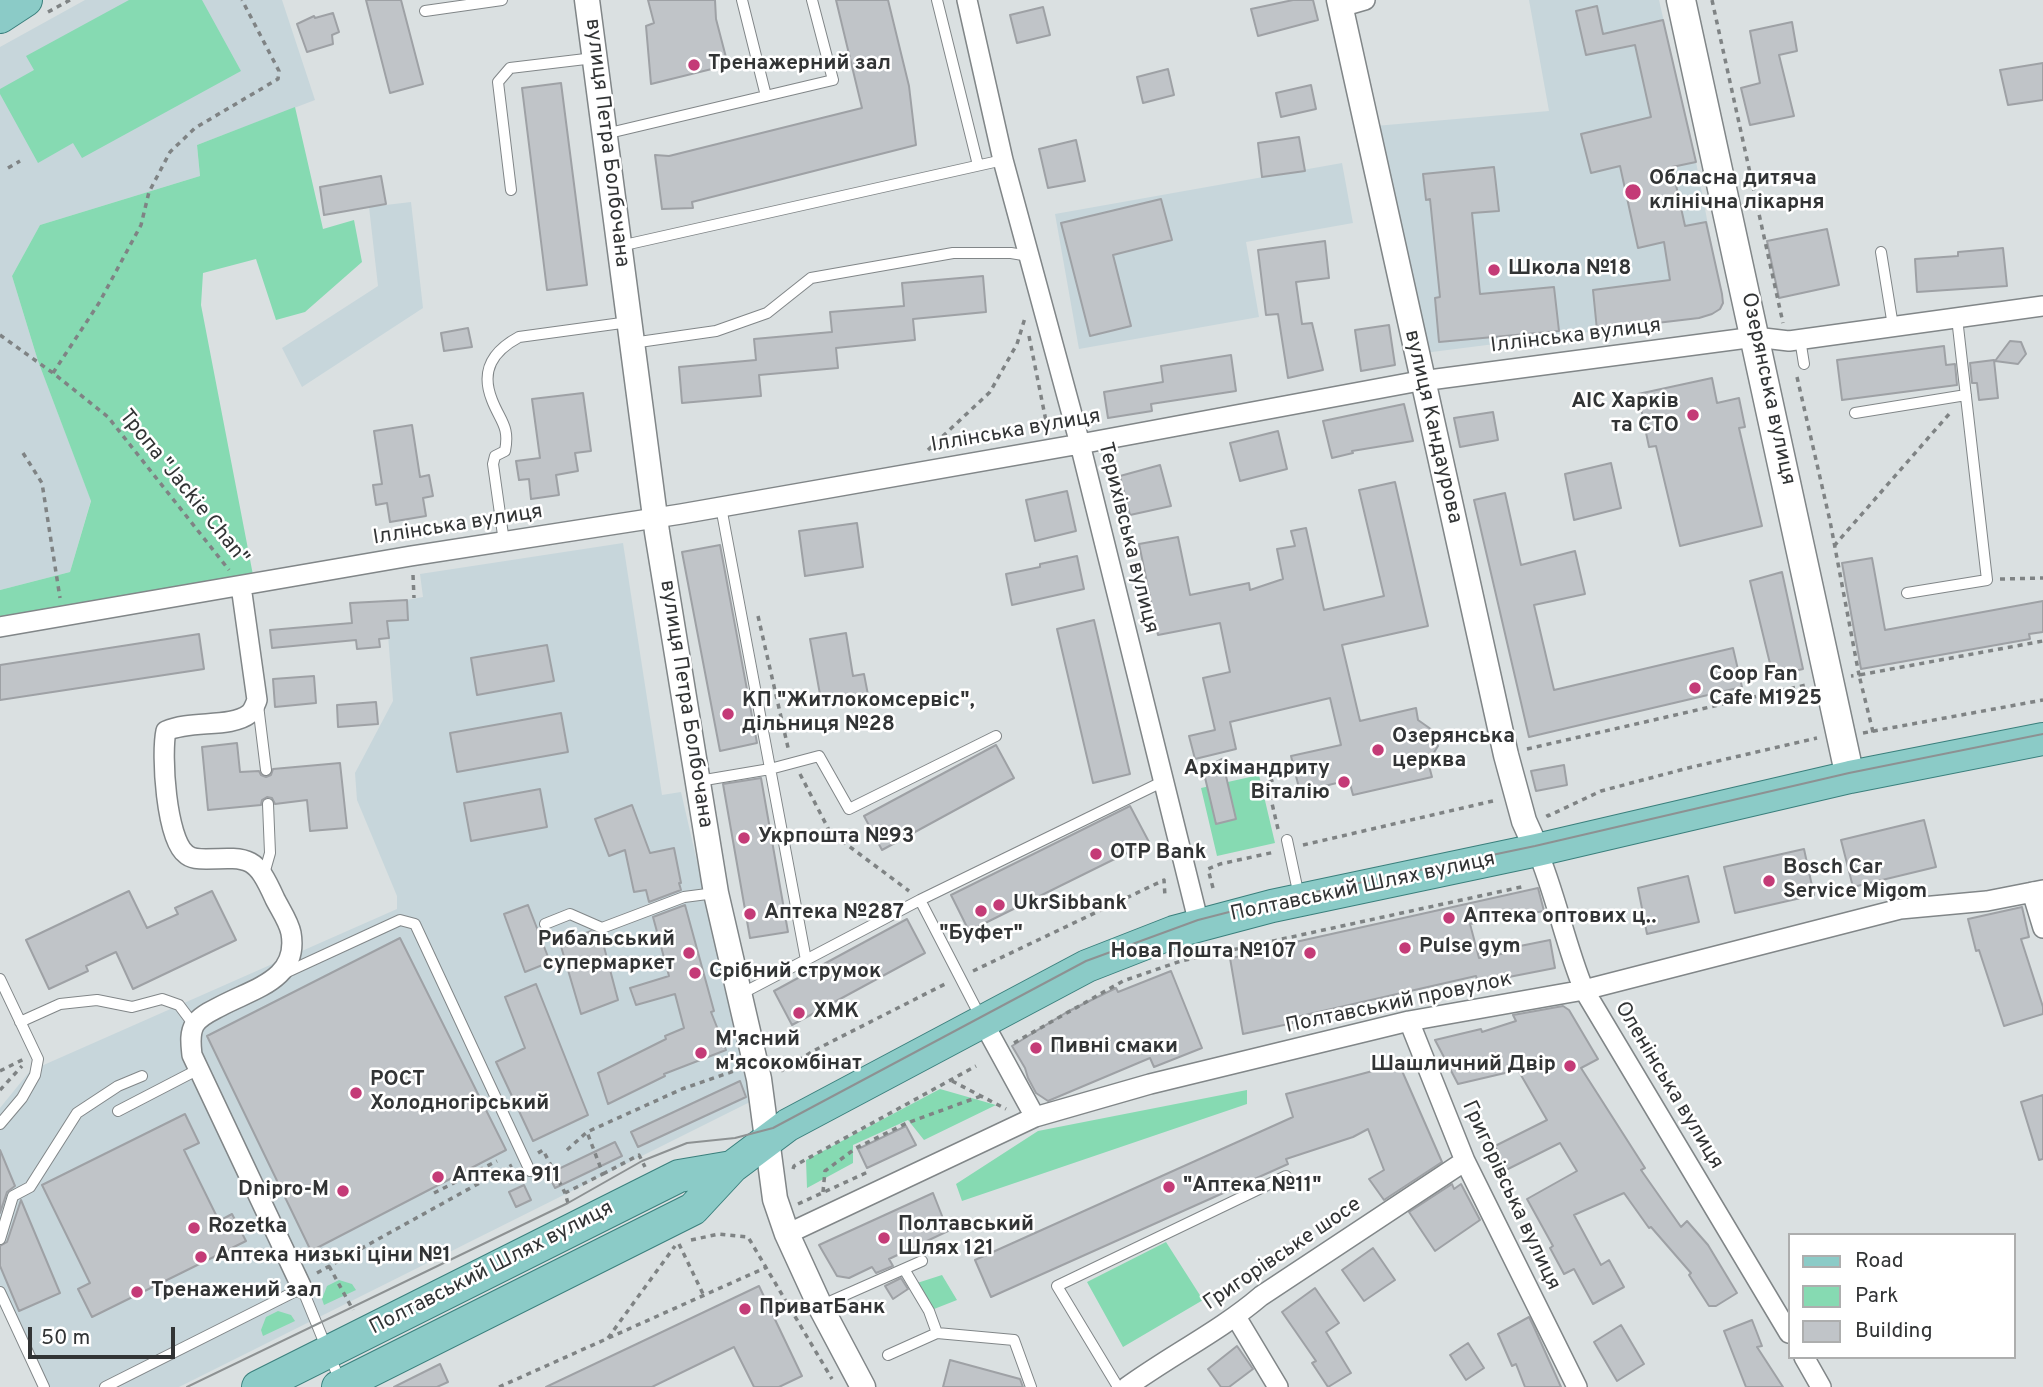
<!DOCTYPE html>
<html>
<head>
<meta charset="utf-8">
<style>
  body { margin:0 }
  #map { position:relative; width:2043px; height:1387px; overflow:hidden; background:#dae0e1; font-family:Overpass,sans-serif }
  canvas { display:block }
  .legend { position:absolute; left:1788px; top:1233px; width:228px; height:126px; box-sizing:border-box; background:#fff; border:2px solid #adaeae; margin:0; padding:9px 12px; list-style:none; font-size:21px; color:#323435 }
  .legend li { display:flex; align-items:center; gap:14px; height:35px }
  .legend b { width:35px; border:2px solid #adaeae }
  .scale { position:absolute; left:28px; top:1327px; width:147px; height:32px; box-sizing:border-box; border:4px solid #323435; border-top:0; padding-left:9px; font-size:21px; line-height:24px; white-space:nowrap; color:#323435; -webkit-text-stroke:5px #fff; paint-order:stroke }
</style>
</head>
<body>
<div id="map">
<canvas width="2043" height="1387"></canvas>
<ul class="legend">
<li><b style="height:9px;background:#8bcbc7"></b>Road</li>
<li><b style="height:19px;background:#86dab2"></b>Park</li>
<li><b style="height:19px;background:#c0c4c8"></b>Building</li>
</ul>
<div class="scale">50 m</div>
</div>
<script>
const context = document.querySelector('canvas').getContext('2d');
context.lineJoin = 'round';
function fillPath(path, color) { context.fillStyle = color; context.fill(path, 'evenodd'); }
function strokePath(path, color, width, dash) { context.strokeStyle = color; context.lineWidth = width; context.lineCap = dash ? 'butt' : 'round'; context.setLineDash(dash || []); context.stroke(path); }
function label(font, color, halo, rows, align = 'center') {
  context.font = font + ' Overpass,sans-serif'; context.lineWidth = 5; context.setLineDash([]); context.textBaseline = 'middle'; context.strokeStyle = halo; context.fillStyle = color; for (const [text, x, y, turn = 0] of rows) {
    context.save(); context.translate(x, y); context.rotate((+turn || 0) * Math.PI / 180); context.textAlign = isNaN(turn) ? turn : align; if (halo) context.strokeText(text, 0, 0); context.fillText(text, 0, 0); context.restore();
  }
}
const built = new Path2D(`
  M85 0H282L315 100 197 145 200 176 40 225 12 276 38 361 91 500 70 572 0 590V47Z
  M1529 0H1659L1696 162 1723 303 1699 318 1424 353 1375 126 1549 111Z
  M1342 163 1353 223 1246 242 1259 317 1079 349 1055 214Z
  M411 202 423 308 302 387 282 348 378 286 369 207Z
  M623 543 662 795 681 792 752 1101 179 1387H46L0 1289V1108L30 1071 397 909V896L357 800 355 773 393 701 387 621 408 620 407 600 423 597 420 574Z`);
const green = new Path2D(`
  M129 0H202L241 71 82 158 73 143 38 163 0 94V89L34 70 26 56Z
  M295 107 323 229 354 220 362 262 305 312 276 320 256 259 203 273 201 305 253 575 0 618V590L70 572 91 501 38 361 12 276 40 225 200 176 197 145Z
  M1259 775 1275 843 1217 856 1201 788Z
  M940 1089 996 1105 924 1140 908 1120 853 1145V1163L807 1188 806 1160Z
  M1247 1090V1104L962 1201 956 1184 1038 1131Z
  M1166 1242 1203 1300 1123 1347 1087 1282Z
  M942 1275 957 1300 929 1311 914 1284Z
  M339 1280 352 1284 356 1290 324 1305 322 1299 327 1286Z
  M278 1311 291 1315 295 1321 263 1336 261 1330 266 1317Z`);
const building = new Path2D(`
  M366 0H401L423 84 390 93Z
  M648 0H715L716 19 728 65 651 84 646 26 654 23Z
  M836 0H888L909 86 916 145 692 202 693 208 662 209 655 155 669 156 862 108Z
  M1293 0H1313L1318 20 1258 36 1251 9Z
  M1597 6 1603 34 1663 20 1696 162 1672 167 1685 226 1706 222 1722 294 1723 303 1720 309 1712 314 1699 318 1597 330 1593 290 1670 280 1664 242 1638 248 1620 166 1591 173 1581 134 1651 117 1635 45 1586 55 1576 11Z
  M1043 7 1050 35 1017 43 1010 15Z
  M333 13 339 32 332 35 333 44 307 52 297 24 314 16 315 18Z
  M1792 22 1797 51 1779 55 1794 116 1750 125 1741 88 1760 83 1750 31Z
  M2043 63V100L2008 105 2000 70Z
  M1168 69 1174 95 1143 103 1137 77Z
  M561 83 587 285 547 290 522 88Z
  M1311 85 1316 109 1281 117 1276 93Z
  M1299 137 1305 171 1262 177 1258 143Z
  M1076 140 1085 181 1048 188 1039 149Z
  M1494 167 1499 211 1472 213 1480 294 1554 287 1559 331 1439 342 1435 298 1440 297 1430 199 1426 200 1423 174Z
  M381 176 386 204 324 215 320 187Z
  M1161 199 1172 240 1113 255 1131 326 1090 336 1061 223Z
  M1827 229 1839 285 1779 298 1767 241Z
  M1325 241 1329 278 1296 282 1302 324 1312 323 1323 370 1288 378 1278 314 1266 315 1258 250Z
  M2003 248 2007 286 1917 292 1915 259 1958 256V252Z
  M983 276 986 312 913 319 915 340 836 348 838 368 759 375 761 396 682 403 679 367 756 360 754 339 832 332 830 312 904 306 902 283Z
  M1389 325 1395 365 1361 371 1355 330Z
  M468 328 472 347 444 351 441 333Z
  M2010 341 2021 342 2026 354 2018 364 1995 361Z
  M1944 346 1946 365 1955 364 1957 385 1842 400 1837 360Z
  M1231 355 1236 391 1151 404 1152 411 1108 418 1104 392 1163 382 1161 366Z
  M1994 360 1998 398 1979 400 1977 383H1972L1970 363Z
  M1712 378 1717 403 1739 398 1745 427 1739 428 1762 526 1680 546 1656 446 1649 447 1638 394Z
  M583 393 591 451 575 453 578 471 556 475 559 495 531 499 529 479 519 480 516 461 540 458 532 399Z
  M1404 404 1413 441 1352 451 1353 453 1332 458 1323 421Z
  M1493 412 1498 440 1460 447 1454 418Z
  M412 425 420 477 429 475 433 496 423 498 426 516 390 522 387 503 376 505 373 485 382 484 374 431Z
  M1278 431 1287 469 1240 481 1230 443Z
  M1611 463 1621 508 1574 520 1565 474Z
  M1160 465 1171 506 1130 515 1120 476Z
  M1395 482 1428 626 1342 645 1360 721 1416 708 1418 720 1435 732 1438 746 1428 762 1432 777 1353 795 1349 780 1300 792 1291 756 1341 745 1330 698 1230 722 1236 749 1195 759 1189 736 1215 730 1203 678 1230 672 1220 623 1158 635 1139 544 1178 537 1190 595 1249 583 1250 590 1283 579 1277 549 1295 546 1291 531 1306 528 1324 610 1384 596 1359 490Z
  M1067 491 1076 531 1035 541 1026 500Z
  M1505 493 1521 565 1575 551 1585 594 1534 605 1554 690 1733 648 1742 687 1529 737 1474 500Z
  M857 523 863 567 805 576 799 531Z
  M720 545 757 743 720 751 682 552Z
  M1077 556 1084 589 1012 605 1006 574 1040 567V564Z
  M1872 558 1885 630 2043 601V632L2029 634 2030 639 1861 669 1842 563Z
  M1782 572 1803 669 1773 676 1750 581Z
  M407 600 408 620 387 621 389 638 379 639 380 647 357 649 356 640 272 648 270 630 352 623 350 603Z
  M1094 620 1130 774 1093 783 1057 629Z
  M846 633 853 676 864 674 869 700 854 703 853 694 821 700 810 639Z
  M199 634 204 669 0 700V665Z
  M547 645 554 681 477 695 471 658Z
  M314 676 316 703 275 707 273 679Z
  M376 702 378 724 338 727 337 705Z
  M561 713 568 752 457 772 450 733Z
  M237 743 240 772 259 771 261 775 266 777 271 775 273 769 340 763 347 828 310 831 307 800 275 804 272 798 267 797 262 800 261 805 208 810 202 747Z
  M996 745 1014 778 882 850 864 816Z
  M1222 759 1236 819 1216 824 1203 769Z
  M1564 765 1567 785 1536 791 1531 771Z
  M761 778 788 932 750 938 723 784Z
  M540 789 547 827 471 841 464 803Z
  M632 805 650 853 674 848 681 883H679L681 890 649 902 646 890 634 892 625 850 609 856 595 819Z
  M1130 806 1149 842 969 931 951 895Z
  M1924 820 1936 867 1853 887 1841 840Z
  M1804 849 1814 895 1735 913 1724 867Z
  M1688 876 1699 922 1647 934 1638 888Z
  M1538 888 1544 911 1470 924 1479 958 1521 950 1520 946 1550 940 1555 968 1478 983 1476 976 1292 1018 1293 1023 1243 1034 1230 958 1292 947 1291 943Z
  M129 891 147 928 178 914 175 908 212 891 236 940 133 989 116 952 86 966 88 971 49 989 26 940Z
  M528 905 550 962 525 972 504 914Z
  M685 905 714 1011 711 1012 726 1050 664 1074 665 1076 608 1104 598 1073 666 1039 665 1036 684 1028 675 994 636 1005 630 988 669 976 653 917Z
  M2022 907 2029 937 2021 939 2043 1007V1014L2004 1026 1979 950 1976 951 1968 919Z
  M907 919 925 953 792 1025 774 991Z
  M591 931 596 934 603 943 618 1000 581 1014 560 943Z
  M400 938 506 1150 311 1251 207 1036Z
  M1171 971 1202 1048 1154 1067 1150 1058 1048 1101 1036 1093 1028 1078 1025 1068 1012 1046 1067 1012 1116 988 1118 992Z
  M536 984 588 1115 533 1141 496 1062 525 1048 505 997Z
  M1563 1006 1569 1010 1598 1059 1581 1068 1645 1168 1641 1170 1681 1227 1687 1221 1708 1245 1737 1293 1716 1306H1709L1689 1275 1691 1273 1651 1227 1649 1228 1624 1193 1574 1215 1601 1265 1609 1260 1624 1287 1593 1304 1574 1269 1564 1274 1550 1248 1553 1246 1527 1199 1577 1171 1560 1143 1506 1170 1495 1146 1547 1120 1518 1070 1458 1084 1435 1040 1481 1029 1482 1032 1516 1021 1513 1015Z
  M1399 1064 1442 1162 1384 1200 1369 1179 1384 1170 1368 1129 1353 1137 1286 1159 1288 1164 991 1297 975 1260 1293 1117 1286 1094Z
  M740 1081 746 1097 638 1147 631 1132Z
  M2043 1095V1159L2039 1160 2021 1102Z
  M185 1114 199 1143 184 1150 219 1221 232 1214 246 1241 92 1317 78 1289 90 1283 42 1185Z
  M906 1126 916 1145 867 1168 858 1149Z
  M615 1142 622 1156 555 1188 548 1174Z
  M0 1150 15 1186 7 1192 0 1213Z
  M1452 1184 1454 1189 1461 1184 1480 1220 1435 1251 1409 1212Z
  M524 1185 531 1200 516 1207 509 1192Z
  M933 1193 948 1231 889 1259 893 1266 876 1273 872 1267 849 1278 837 1276 819 1245Z
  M21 1200 60 1293 19 1311 0 1266V1246L7 1242Z
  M1373 1248 1395 1280 1364 1301 1342 1270Z
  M901 1278 908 1289 893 1299 885 1286Z
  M759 1286 802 1376 779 1387H754L734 1347 652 1387H546Z
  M1315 1288 1339 1323 1326 1332 1351 1373 1328 1387 1312 1363 1316 1361 1282 1312Z
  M1529 1317 1533 1325 1561 1387H1525L1516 1364 1512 1366 1498 1334Z
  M1752 1320 1762 1346 1757 1347 1783 1387H1746L1724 1331Z
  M1621 1325 1644 1364 1617 1381 1594 1342Z
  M1468 1343 1484 1368 1466 1380 1450 1355Z
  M1237 1346 1253 1369 1229 1387H1221L1208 1369Z
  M950 1360 1020 1379 1023 1387H943Z
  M440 1364 448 1382 437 1387H394Z`);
const path = new Path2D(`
  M1712 0 1783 323
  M48 12 70 0
  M8 168 20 161
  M0 335 53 373 108 417 229 570
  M1029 336 1048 431
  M53 373 99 303 141 225 149 192 170 152 195 128 278 79 279 71 242 0
  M1797 377 1830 521 1859 675 1851 676
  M928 450 990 392 1017 344 1025 318
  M23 453 42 483 60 598
  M1834 546 1950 413
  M413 575 414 598
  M2000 579 2043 578
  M758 616 789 752
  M1873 732 1859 675 2043 641
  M1863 733 2043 700
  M1527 749 1806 685
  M800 774 830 832 909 891
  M1547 814 1548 816 1601 791 1692 767 1817 738
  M1278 829 1267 782 1285 776
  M1303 845 1497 800
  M1213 888 1208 869 1220 864 1275 852
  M973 971 1164 880 1165 897
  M1014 1043 1123 981 1181 961 1526 886
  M0 1071 24 1059
  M781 1071 815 1050 947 983
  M952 1081 1006 1109
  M0 1090 22 1066
  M567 1150 587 1132 682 1089 734 1071
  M538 1153 543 1150 565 1193
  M793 1169 794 1166 976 1066
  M603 1174 639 1155 645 1167
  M823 1192 825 1171 856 1148 907 1123 981 1096
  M434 1193 497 1161
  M568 1203 565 1193 603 1174 587 1132
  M798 1204 870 1171
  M691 1240 719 1234 748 1237 832 1379
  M679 1244 703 1294
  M329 1266 353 1310
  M317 1273 512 1165
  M608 1338 675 1246
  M499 1387 767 1267`);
const service = new Path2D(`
  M742 0 766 96
  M937 0 978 165
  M425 11 502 0
  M605 134 833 80 812 0
  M511 190 498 82 510 68 594 58
  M620 246 1003 160
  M1881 252 1893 326
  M1800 339 1804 364
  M632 343 716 331 767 313 811 278 953 253H1011L1029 256
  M1855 413 1966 395
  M721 507 806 960
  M504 542 493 464 495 456 505 451C510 426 500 421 492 400 480 370 493 351 519 337L629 322
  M1907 593 1987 580 1957 318
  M258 705 266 770
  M699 781 770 769 819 756 849 809 996 736
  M1287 840 1299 896
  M264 874 270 853 268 804
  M920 900 981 1018
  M545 924 570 914 602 928 684 897 715 893
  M285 973 400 920 415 924 530 1171
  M0 979 38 1059 35 1075 22 1098 0 1124
  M739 995 920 900 1164 781
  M20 1022 60 1004 97 1000 132 1007 162 999 179 1005 194 1025
  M118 1111 199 1069
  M0 1239 13 1196 30 1187 77 1113 118 1086 142 1076
  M904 1269 929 1311 937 1333
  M0 1292 44 1387
  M820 1306 922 1261
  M888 1355 937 1333 1014 1340 1031 1387
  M105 1387 302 1288 340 1381
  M1118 1387 1057 1286 1286 1176`);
const minor = new Path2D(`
  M967 0 1003 160 1080 444 1199 924
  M1341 7 1365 0
  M241 586 257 700C255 705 253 711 249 714 231 728 191 720 166 731 161 754 166 839 186 854 191 859 200 859 206 859 251 857 256 857 275 899 280 909 289 922 291 933 299 979 255 988 221 1006 212 1011 201 1015 195 1024 189 1033 191 1045 192 1055L302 1288
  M0 627 411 556 681 514 1080 444 1414 382 1755 337 1789 341 2043 306
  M1537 850C1556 895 1565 944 1584 990L1789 1333
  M2032 892 2043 928
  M1409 1021 1465 1161 1577 1387
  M983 1022 1035 1117
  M787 1234 1035 1117 1150 1084 1409 1021 1584 990 1900 909 1987 901 2043 890
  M1236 1317 1278 1387
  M1804 1357 1821 1387
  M1127 1387C1171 1355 1220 1331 1261 1296L1465 1161`);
const tertiary = new Path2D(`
  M587 0 657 532 716 893 759 1079 775 1199 787 1234 820 1306 863 1387
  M1339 0 1506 755 1524 821 1537 850`);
const secondary = new Path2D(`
  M1681 0 1850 777`);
const primary = new Path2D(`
  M0 17 26 0
  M258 1387 679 1176 732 1167
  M338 1387 693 1209 732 1167 788 1125 1087 966 1174 932 1272 906 1537 850 1850 777 2043 739`);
const tram = new Path2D(`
  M187 1387 568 1203 642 1161 687 1143 735 1138 773 1128 1086 961 1198 920 1272 901 1535 846 1849 773 2043 734`);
const markers = [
  [694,65,7,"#c43b77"],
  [1633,192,9,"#c43b77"],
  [1494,270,7,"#c43b77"],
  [1693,415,7,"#c43b77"],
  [1695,688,7,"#c43b77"],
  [728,714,7,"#c43b77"],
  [1378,750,7,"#c43b77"],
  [1344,782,7,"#c43b77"],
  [744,838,7,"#c43b77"],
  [1096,854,7,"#c43b77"],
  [1769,881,7,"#c43b77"],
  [999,905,7,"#c43b77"],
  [981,911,7,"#c43b77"],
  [750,914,7,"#c43b77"],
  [1449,918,7,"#c43b77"],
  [1405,948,7,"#c43b77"],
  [689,953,7,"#c43b77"],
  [1310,953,7,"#c43b77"],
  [695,973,7,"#c43b77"],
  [799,1013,7,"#c43b77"],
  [1036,1048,7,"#c43b77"],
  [701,1053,7,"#c43b77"],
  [1570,1066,7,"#c43b77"],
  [356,1093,7,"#c43b77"],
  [438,1177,7,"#c43b77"],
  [1169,1187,7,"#c43b77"],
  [343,1191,7,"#c43b77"],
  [194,1228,7,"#c43b77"],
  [884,1238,7,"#c43b77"],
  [201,1257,7,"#c43b77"],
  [137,1292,7,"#c43b77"],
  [745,1309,7,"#c43b77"]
];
const poiNames = [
  ["Тренажерний зал",708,65],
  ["Обласна дитяча",1649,180],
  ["клінічна лікарня",1649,204],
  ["Школа №18",1508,270],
  ["АІС Харків",1679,403,"right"],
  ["та СТО",1679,427,"right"],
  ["Coop Fan",1709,676],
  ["Cafe M1925",1709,700],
  ["КП \"Житлокомсервіс\",",742,702],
  ["дільниця №28",742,726],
  ["Озерянська",1392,738],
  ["церква",1392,762],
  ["Архімандриту",1330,770,"right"],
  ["Віталію",1330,794,"right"],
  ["Укрпошта №93",758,838],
  ["OTP Bank",1110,854],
  ["Bosch Car",1783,869],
  ["Service Migom",1783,893],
  ["UkrSibbank",1013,905],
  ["Аптека №287",764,914],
  ["Аптека оптових ц‥",1463,918],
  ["\"Буфет\"",981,935,"center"],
  ["Рибальський",675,941,"right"],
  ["супермаркет",675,965,"right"],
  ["Pulse gym",1419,948],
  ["Нова Пошта №107",1296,953,"right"],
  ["Срібний струмок",709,973],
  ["ХМК",813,1013],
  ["М'ясний",715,1041],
  ["м'ясокомбінат",715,1065],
  ["Пивні смаки",1050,1048],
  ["Шашличний Двір",1556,1066,"right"],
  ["РОСТ",370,1081],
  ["Холодногірський",370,1105],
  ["Аптека 911",452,1177],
  ["\"Аптека №11\"",1183,1187],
  ["Dnipro-M",329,1191,"right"],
  ["Полтавський",898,1226],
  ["Шлях 121",898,1250],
  ["Rozetka",208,1228],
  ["Аптека низькі ціни №1",215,1257],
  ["Тренажений зал",151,1292],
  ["ПриватБанк",759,1309]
];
const streetNames = [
  ["вулиця Петра Болбочана",606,143,83],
  ["Іллінська вулиця",1576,337,-7],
  ["Озерянська вулиця",1767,389,78],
  ["вулиця Кандаурова",1432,427,77],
  ["Іллінська вулиця",1016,432,-10],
  ["Тропа \"Jackie Chan\"",183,488,51],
  ["Іллінська вулиця",458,526,-9],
  ["Терихівська вулиця",1127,538,76],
  ["вулиця Петра Болбочана",685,704,81],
  ["Полтавський Шлях вулиця",1363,888,-12],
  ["Полтавський провулок",1399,1004,-12],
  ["Оленінська вулиця",1668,1086,59],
  ["Григорівська вулиця",1510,1196,65],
  ["Григорівське шосе",1283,1255,-34],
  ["Полтавський Шлях вулиця",492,1269,-27]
];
fillPath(built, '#c7d6db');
fillPath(green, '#86dab2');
fillPath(building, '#c0c4c8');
strokePath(building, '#9ea1a5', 2);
strokePath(service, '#818688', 12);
strokePath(minor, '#818688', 22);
strokePath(tertiary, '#818688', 27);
strokePath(secondary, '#818688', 31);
strokePath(primary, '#3a7f7c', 34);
strokePath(path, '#7f8384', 3.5, [5, 5]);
strokePath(service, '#fff', 10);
strokePath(minor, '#fff', 19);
strokePath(tertiary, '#fff', 24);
strokePath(secondary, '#fff', 28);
strokePath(primary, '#8bcbc7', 32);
strokePath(tram, '#8d9192', 2);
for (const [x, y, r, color] of markers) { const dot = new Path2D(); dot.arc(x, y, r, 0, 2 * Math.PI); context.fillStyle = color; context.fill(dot); strokePath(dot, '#fff', 2.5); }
label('bold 21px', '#323435', '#fff', poiNames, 'left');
label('21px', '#323435', '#fff', streetNames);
</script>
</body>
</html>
